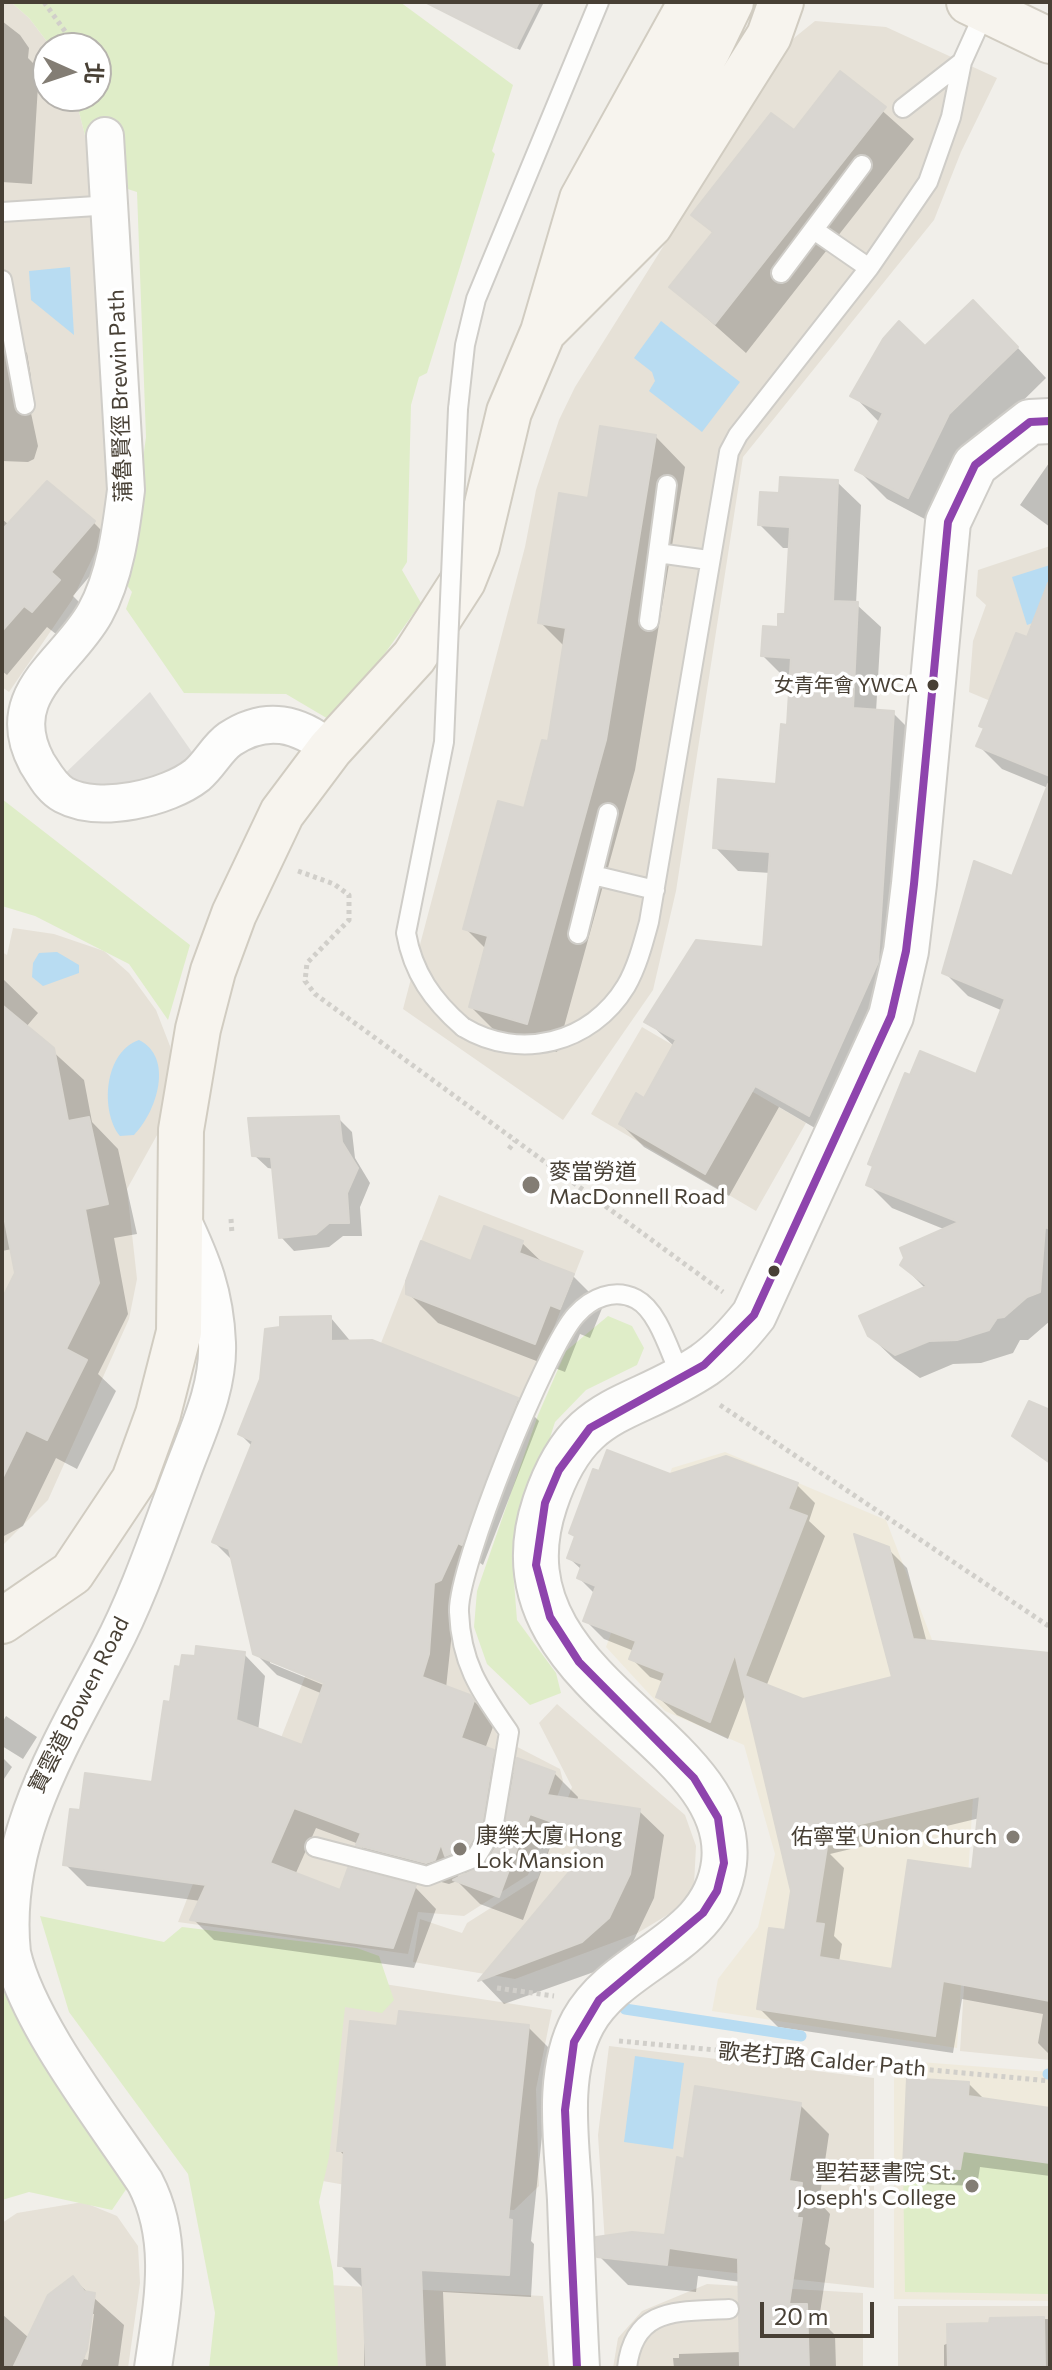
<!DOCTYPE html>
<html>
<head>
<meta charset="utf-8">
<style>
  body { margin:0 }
  #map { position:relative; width:1052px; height:2370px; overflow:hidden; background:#f1efea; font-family:Commissioner,"Noto Sans TC",sans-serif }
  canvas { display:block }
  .frame { position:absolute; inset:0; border:4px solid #484035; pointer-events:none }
  .north { position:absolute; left:32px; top:32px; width:80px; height:80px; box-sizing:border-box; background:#fff; border:2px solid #b6b3ae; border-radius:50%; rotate:93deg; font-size:22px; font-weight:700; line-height:32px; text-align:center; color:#484035 }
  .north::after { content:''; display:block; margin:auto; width:28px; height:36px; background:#837d74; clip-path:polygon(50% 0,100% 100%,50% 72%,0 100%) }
  .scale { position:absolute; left:760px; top:2302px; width:114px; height:36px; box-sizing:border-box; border:4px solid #484035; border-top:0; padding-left:10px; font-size:24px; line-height:28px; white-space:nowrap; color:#484035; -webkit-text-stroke:6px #fff; paint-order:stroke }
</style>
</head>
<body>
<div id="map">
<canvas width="1052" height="2370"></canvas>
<div class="frame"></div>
<div class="north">北</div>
<div class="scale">20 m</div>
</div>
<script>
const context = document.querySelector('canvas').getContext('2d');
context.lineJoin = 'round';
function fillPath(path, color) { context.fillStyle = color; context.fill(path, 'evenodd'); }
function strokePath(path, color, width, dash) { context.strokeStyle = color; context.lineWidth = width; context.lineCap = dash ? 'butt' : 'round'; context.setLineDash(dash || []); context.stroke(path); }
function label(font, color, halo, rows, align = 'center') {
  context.font = font + ' Commissioner,"Noto Sans TC",sans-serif'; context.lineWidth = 7; context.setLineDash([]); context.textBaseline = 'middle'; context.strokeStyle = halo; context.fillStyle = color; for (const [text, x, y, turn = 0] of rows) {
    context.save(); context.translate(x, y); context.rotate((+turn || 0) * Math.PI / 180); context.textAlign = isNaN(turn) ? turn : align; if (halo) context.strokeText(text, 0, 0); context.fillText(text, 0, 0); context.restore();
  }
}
const residential = new Path2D(`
  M2 2H11L29 18 52 48H48V96H75L96 179 110 522 72 600 9 692 2 687Z
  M815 21 886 27 997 78 961 152 934 220 743 457 676 891 653 990 563 1120 403 1009 525 547 536 490 559 420 575 387 794 38Z
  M1050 546V726L969 692 973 641 986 605 976 596 978 570Z
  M13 928 54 934 104 951 129 973 156 1010 170 1046 171 1083 161 1128 127 1189 137 1279 129 1319 48 1500 2 1546V952L7 955Z
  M642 1027 806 1123 756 1211 591 1114Z
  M439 1195 584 1251 457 1573 452 1622 466 1683 479 1693 498 1737 560 1769 563 1781 528 1875 464 1916 418 1912 408 1954 178 1922 239 1766 266 1776 370 1511 323 1491Z
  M557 1704 685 1815 696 1846 694 1885 679 1908 636 1934 515 1979 413 1962 420 1919 462 1933 467 1923 538 1878 572 1787 539 1723Z
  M971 1875 1050 1890V2060L960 2051Z
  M339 1977 552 2010 536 2089 539 2186 514 2210 477 2208 317 2180Z
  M609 2046 874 2078V2288L606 2259 598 2135Z
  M83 2202 117 2216 138 2246 140 2283 128 2368H2V2223L17 2213Z
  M707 2284 863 2293V2368H613L618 2338 642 2311Z
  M329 2285 543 2296 549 2368H331Z
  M898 2306H1050V2368H898Z`);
const education = new Path2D(`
  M725 1452 886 1520 941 1663 973 1798 957 2048 712 2011 718 1979 758 1927 775 1854 744 1745 665 1711 606 1647 672 1468Z
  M894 2060 1050 2072V2301L894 2299Z`);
const green = new Path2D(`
  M11 2H400L513 85 492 151 495 154 427 373 419 377 411 405 407 562 402 570 421 603 335 723 286 694 184 693 126 609 132 592 126 584 146 437 137 192 96 179 75 96H96V48H52L29 18Z
  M2 799 190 945 168 1020 129 964 35 916 2 906Z
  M608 1316 632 1326 644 1348 637 1365 586 1390 555 1422 512 1557 517 1620 556 1673 561 1693 530 1705 487 1664 474 1627 477 1591 538 1415 566 1351Z
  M40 1916 164 1942 182 1927 357 1948 379 1956 394 2000 382 2013 345 2007 329 2157 319 2202 333 2272 338 2368H209L215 2313 188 2174 69 2012Z
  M2 1940 101 2144 127 2188 112 2210 29 2192 2 2200Z
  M963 2151 1050 2163V2294L905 2292 903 2167 960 2169Z`);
const parking = new Path2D(`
  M150 692 201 765 128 799 56 782Z`);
const water = new Path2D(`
  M70 267 74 335 31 300 29 271Z
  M661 321 740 382 702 432 649 391 655 381 652 372 634 358Z
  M1050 565V617L1027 625 1012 577Z
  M57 952 79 965V973L43 986 32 977 33 963 39 953Z
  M139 1040C175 1058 156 1113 134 1135L120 1136C100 1111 104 1052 139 1040Z
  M635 2056 684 2063 673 2149 624 2142Z`);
const shadow = new Path2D(`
  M440 2H544L520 50 442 11 438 7Z
  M2 21 20 35 29 48 28 58 39 69 32 184 2 182Z
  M841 74 914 139 746 353 672 287 714 234 694 215 794 133Z
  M2 281 17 344 27 353 31 377 25 385 38 446 34 459 28 462 2 461Z
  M1003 332 1046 378 979 444 938 526 887 499 857 469 880 423 853 395 925 349Z
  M656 437 685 467 635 770 557 1052 501 1037 471 1007 487 950 465 928 525 811 549 744 565 647 540 622 589 501Z
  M1049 463 1050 464V527L1020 505Z
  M837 482 861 505 856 604 881 627 876 712 893 713 916 736 898 994 832 1138 779 1107 729 1196 644 1147 621 1124 645 1101 675 1047 647 1021 764 949 771 873 738 871 715 847 778 786 789 727 792 679H786L763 656 787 616 791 548H783L760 525 781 495Z
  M2 519 9 525 93 522 116 545 73 596 81 604 56 634 47 627 7 675 2 671Z
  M1050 621V1321L1028 1340H1020L1013 1353 981 1363 953 1364 920 1378 894 1359 869 1335 926 1289 902 1265 946 1230 892 1208 868 1184 875 1169 870 1164 977 1076 1003 1011 968 996 944 972 1013 879 1048 788 1002 769 979 746 985 729 981 725 1028 640Z
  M2 978 38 1013 26 1027 84 1080 92 1122 118 1149 137 1234 114 1238 128 1314 98 1374 116 1391 77 1469 56 1458 23 1526 2 1537V1304L17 1273 12 1249 2 1251Z
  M338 1118 352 1132 355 1158 370 1183 360 1207 362 1236H343L329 1247 294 1251 281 1237 274 1169 268 1168 254 1155Z
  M522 1243 544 1264 573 1276 603 1306 590 1338 580 1334 565 1372 438 1323 408 1293Z
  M331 1318 352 1343 517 1399 539 1421 483 1565 480 1563 462 1601 455 1604 446 1688 469 1696 491 1718 494 1724 485 1749 516 1775 554 1773 578 1797 577 1801 639 1811 664 1835 654 1898 633 1942 594 1972 504 2004 481 1980 577 1865 580 1846 554 1837 523 1920 480 1904 457 1881 449 1884 380 1866 359 1844 316 1828 295 1875 341 1893 415 1887 436 1909 414 1968 214 1940 193 1919 201 1901 87 1886 65 1864 82 1813 154 1784 171 1704 244 1654 265 1676 258 1731 303 1747 323 1694 277 1675 255 1653 233 1561 214 1542 253 1447 240 1434ZM270 1659 334 1685 333 1689 270 1663ZM461 1869 467 1875 456 1881Z
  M670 1476 797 1485 815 1503 809 1521 825 1536 766 1687 802 1701 894 1679 888 1549 907 1568 927 1643 1050 1655V2055L1038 2043 1043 2014 962 1999 953 2053 778 2027 759 2008 787 1933 793 1891 746 1692 728 1739 677 1715 658 1697 664 1682 650 1677 631 1658 634 1651 604 1639 585 1620 595 1594 579 1578 582 1570 569 1558 576 1538 571 1533ZM980 1818 973 1872 894 1971 839 1962 842 1944 834 1936 844 1868 830 1854Z
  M6 1716 37 1737 23 1759 2 1746V1723Z
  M2 1757 12 1767 2 1782Z
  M528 2027 551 2050 531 2241 534 2244 531 2297 443 2292 446 2368H364V2289L340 2265 346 2157 339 2150 399 2028Z
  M968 2083 986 2101 1050 2110V2176L980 2167 977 2186 922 2184 905 2166Z
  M800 2105 829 2134 819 2202 830 2214 825 2244 830 2248 819 2319 835 2335 836 2368H674L673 2358H679V2354L742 2352 740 2282 698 2276 696 2292 628 2285 599 2256 666 2237 685 2161Z
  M73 2279 124 2325 118 2368H2V2314L29 2338ZM90 2314H94L88 2360 84 2359Z
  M1050 2319V2368H944V2345L991 2325V2320Z`);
const stream = new Path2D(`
  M625 2009 801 2036
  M1048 2074H1050`);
const building = new Path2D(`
  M425 2H539L516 48Z
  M840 71 886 107 715 324 669 287 713 232 691 215 771 113 794 130Z
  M973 300 1018 347 949 414 908 498 855 470 883 413 850 396 883 339 899 321 925 346Z
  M600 426 656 435 606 740 527 1024 469 1007 488 936 463 929 498 801 524 808 542 740 548 741 566 628 538 623 559 493 588 498Z
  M780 477 838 480 833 601 858 602 853 708 894 711 878 962 809 1116 755 1086 705 1174 619 1124 636 1093 644 1098 676 1040 644 1022 696 940 763 947 770 852 713 848 718 779 776 784 781 724 787 725 791 658 761 656 763 626 778 627V614H785L790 527 758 525 760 492 779 493Z
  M47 481 95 521 51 572 60 580 32 612 24 606 2 631V530Z
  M1048 583H1050V776L976 746 984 728 979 726 1016 633 1027 637Z
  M1048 784 1050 1229 1045 1227 1040 1292 1027 1297 1004 1317 997 1318 989 1330 957 1340 929 1341 895 1355 868 1336 859 1316 927 1286 900 1265 904 1258 900 1248 959 1222 866 1185 873 1166 868 1164 905 1073 910 1075 920 1051 976 1074 1005 999 942 973 974 861 1012 876Z
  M2 1005 54 1048 68 1121 89 1117 108 1204 85 1209 99 1283 66 1349 87 1360 47 1440 26 1430 2 1479V1299L15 1273 2 1206Z
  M339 1116 342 1142 358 1168 347 1193 349 1223H329L316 1234 279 1238 271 1157 252 1156 248 1118Z
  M484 1226 523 1241 519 1253 574 1274 560 1309 550 1305 535 1344 406 1294V1281L421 1241 471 1261Z
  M331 1316V1341L372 1340 518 1398 462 1545 458 1543 441 1580 434 1583 429 1654 422 1677 470 1695 474 1701 461 1738 494 1750 482 1825 468 1847 445 1856 441 1844 435 1860 426 1863 356 1845 361 1833 294 1808 270 1863 340 1890 348 1868 416 1885 393 1948 190 1920 206 1885 63 1865 70 1809 80 1810 85 1773 152 1782 164 1701 170 1702 175 1666 180 1667 182 1655 195 1656 196 1646 245 1652 236 1720 302 1745 324 1683 253 1654 229 1549 212 1542 253 1441 238 1434 260 1379 265 1329 280 1327V1317Z
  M1029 1401 1050 1410V1463L1012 1436Z
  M607 1450 670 1474 726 1456 798 1483 788 1509 807 1516 745 1676 803 1699 892 1677 854 1534 889 1547 913 1639 1050 1653V2001L943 1981 935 2036 757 2009 769 1928 785 1930 791 1891 735 1654 710 1722 656 1697 665 1673 629 1659 636 1641 583 1621 596 1586 577 1578 582 1564 567 1558 575 1536 569 1533 593 1469 599 1471ZM980 1796 972 1869 908 1860 892 1969 819 1957 824 1924 815 1923 827 1847 788 1841Z
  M517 1758 555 1772 547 1795 640 1809 630 1874 609 1918 582 1942 478 1981 575 1865 580 1832 530 1814 499 1897 453 1880 486 1864 503 1835Z
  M399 2011 529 2025 508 2219 512 2220 509 2275 421 2270 425 2368H366L362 2267 338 2266 344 2151H337L350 2021 397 2026Z
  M907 2078 969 2082 968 2096 1050 2108V2163L963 2151 960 2169 903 2167Z
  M695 2086 801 2103 789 2181 802 2183 797 2218H802L789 2304H807L809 2368H740L738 2258 669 2248 667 2265 597 2257 596 2237 632 2232 665 2235 677 2157 684 2159Z
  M73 2276 84 2291 95 2293 87 2349 79 2368H13L48 2295Z
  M1044 2317 1045 2368H948L947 2324 989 2323 990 2318Z`);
const path = new Path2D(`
  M44 2 77 48
  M298 871 334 884 349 895V920L307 963 305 981 315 994 723 1292
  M509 1149 515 1141
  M231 1219 232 1234
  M720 1405 1050 1627
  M497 1988 554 1996
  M619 2041 1050 2081`);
const service = new Path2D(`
  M903 108 962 62
  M2 212 112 205
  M814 230 869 268
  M781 273 862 165
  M2 280 25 405
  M458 409 465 345 476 299 599 2
  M658 553 708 560
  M649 621 667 485
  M593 875 655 890
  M578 934 608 813
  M463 1027C519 1061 591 1044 626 986 637 967 643 944 649 922L729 452 738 435 869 268 928 182 951 117 962 62 986 9
  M315 1847 427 1876 476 1857 493 1829 509 1732C480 1690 461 1664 459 1612 457 1568 546 1347 576 1315 591 1298 614 1288 636 1299 659 1311 670 1354 681 1376
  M627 2368C634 2306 678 2312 729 2309`);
const minor = new Path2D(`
  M105 136 126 490C121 530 115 577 95 613 66 665 0 694 37 763 45 775 51 788 64 795 99 814 168 798 197 775 210 764 217 748 230 739 266 715 299 723 330 749
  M153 2368C162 2305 176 2241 145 2182 104 2120 28 2023 12 1953 0 1840 61 1744 110 1650 139 1595 159 1534 181 1476 196 1434 219 1390 217 1343 215 1293 202 1261 181 1217`);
const tertiary = new Path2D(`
  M577 2368C574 2312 572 2256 570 2200 567 2144 555 2074 583 2022 619 1957 714 1945 724 1863 739 1734 485 1682 545 1503 579 1401 629 1415 704 1365 724 1351 739 1334 754 1315L891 1016 906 951 914 884 948 522 975 465 1030 422 1050 421`);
const secondary = new Path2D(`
  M969 2 1050 41
  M577 274 708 50 731 2
  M545 330 650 225 769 36 781 2
  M2 1621 72 1573 134 1480 158 1414 179 1332 181 1130 198 1029 213 971 234 914 282 813 330 749 414 657 463 581 477 546 509 412 543 332 582 199 691 2`);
const serviceBridge = new Path2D(`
  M458 409 444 742 406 933C413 973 433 1001 463 1027`);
const bus1 = new Path2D(`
  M577 2368 565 2110 574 2042 599 2000 703 1913 717 1891 724 1863 718 1818 694 1778 579 1662 550 1617 536 1565 545 1503 559 1470 590 1428 704 1365 754 1315 891 1016 906 951 914 884 948 522 975 465 1030 422 1050 421`);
const markers = [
  [933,685,7,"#484035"],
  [531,1185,10,"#837d74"],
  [774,1271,7,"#484035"],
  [1013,1837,8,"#837d74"],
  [460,1849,8,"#837d74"],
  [972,2186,8,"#837d74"]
];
const busNames = [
  ["女青年會 YWCA",918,685]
];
const streetNames = [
  ["蒲魯賢徑 Brewin Path",120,396,-92],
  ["寶雲道 Bowen Road",79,1705,-63],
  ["歌老打路 Calder Path",822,2060,5]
];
const poiNames = [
  ["麥當勞道",549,1172],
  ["MacDonnell Road",549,1197],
  ["康樂大廈 Hong",476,1836],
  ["Lok Mansion",476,1861],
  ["佑寧堂 Union Church",997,1837,"right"],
  ["聖若瑟書院 St.",956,2173,"right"],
  ["Joseph's College",956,2198,"right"]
];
fillPath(residential, '#e6e1d7');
fillPath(education, '#efeadc');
fillPath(green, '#dfedc8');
fillPath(parking, '#e0deda');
fillPath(water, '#b8dcf2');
fillPath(shadow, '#0003');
strokePath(stream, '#b8dcf2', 11);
fillPath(building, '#d9d6d1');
strokePath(building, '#d9d6d0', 2);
strokePath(service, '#cfcdc8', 22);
strokePath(minor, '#cfcdc8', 40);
strokePath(tertiary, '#cfcdc8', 48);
strokePath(secondary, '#d1ccc1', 48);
strokePath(path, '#d1cfca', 5, [4, 4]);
strokePath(service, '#fdfdfc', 18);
strokePath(minor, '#fdfdfc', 36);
strokePath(tertiary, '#fdfdfc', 44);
strokePath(secondary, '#f7f4ee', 44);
strokePath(serviceBridge, '#cfcdc8', 22, []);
strokePath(serviceBridge, '#fdfdfc', 18);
strokePath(bus1, '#8e44ad', 8);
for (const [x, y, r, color] of markers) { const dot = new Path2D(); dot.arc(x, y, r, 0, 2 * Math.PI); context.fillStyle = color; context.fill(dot); strokePath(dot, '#fff', 3); }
label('20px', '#484035', '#fff', busNames, 'right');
label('22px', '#484035', '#fff', streetNames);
label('22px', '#484035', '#fff', poiNames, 'left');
</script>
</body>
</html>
